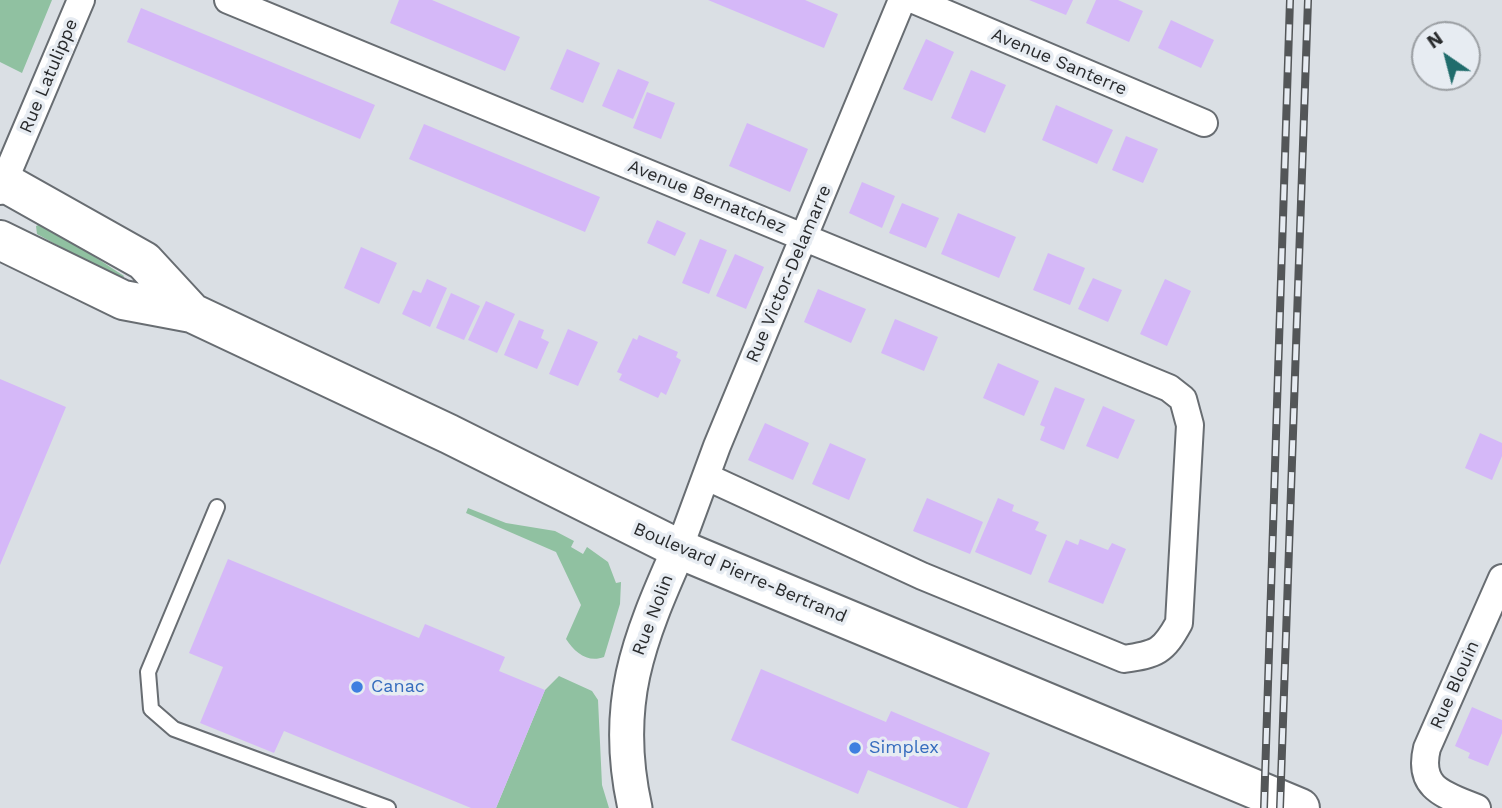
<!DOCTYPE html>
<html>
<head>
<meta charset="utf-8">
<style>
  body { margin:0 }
  #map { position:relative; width:1502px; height:808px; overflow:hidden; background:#dadfe4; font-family:"Work Sans",sans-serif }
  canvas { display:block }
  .north { position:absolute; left:1411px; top:21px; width:70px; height:70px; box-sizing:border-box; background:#e7ecf2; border:2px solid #9b9fa3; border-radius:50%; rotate:325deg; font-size:19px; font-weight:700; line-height:28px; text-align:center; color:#292b2d }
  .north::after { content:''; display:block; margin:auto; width:24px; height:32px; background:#206c6c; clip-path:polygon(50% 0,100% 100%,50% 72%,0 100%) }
</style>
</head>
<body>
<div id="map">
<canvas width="1502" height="808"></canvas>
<div class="north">N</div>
</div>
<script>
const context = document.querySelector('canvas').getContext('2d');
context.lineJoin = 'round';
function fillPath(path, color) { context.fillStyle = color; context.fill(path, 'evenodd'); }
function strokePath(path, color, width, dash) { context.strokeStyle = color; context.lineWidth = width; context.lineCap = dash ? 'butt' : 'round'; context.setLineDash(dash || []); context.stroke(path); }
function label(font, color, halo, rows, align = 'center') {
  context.font = font + ' "Work Sans",sans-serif'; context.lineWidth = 7; context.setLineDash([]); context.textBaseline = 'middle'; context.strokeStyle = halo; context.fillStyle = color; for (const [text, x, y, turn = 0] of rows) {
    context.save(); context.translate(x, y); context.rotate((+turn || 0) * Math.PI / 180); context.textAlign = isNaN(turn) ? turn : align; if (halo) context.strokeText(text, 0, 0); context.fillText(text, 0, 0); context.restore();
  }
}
const green = new Path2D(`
  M0 0H52L22 73 0 62Z
  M43 223 124 276 122 281 37 234 36 226Z
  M468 508 506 523 555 531 574 541 571 547 583 554 587 547 608 562 616 583 621 582 620 604 604 657C588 663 575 653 566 639L581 605 556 552 466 513Z
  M559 676 592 691 598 700 602 785 609 808H496L545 690Z`);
const building = new Path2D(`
  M399 0H432L520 37 505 71 390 23Z
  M708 0H805L838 14 824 48Z
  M1029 0H1073L1066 15Z
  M1096 0H1118L1143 11 1129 42 1086 23Z
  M141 8 375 105 360 139 127 42Z
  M1171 20 1214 40 1201 68 1158 48Z
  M926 39 954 52 932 101 903 89Z
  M567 49 600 63 583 103 550 89Z
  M618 69 649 82 633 119 602 106Z
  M971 70 1006 85 985 133 951 118Z
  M647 92 675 103 661 139 633 128Z
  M1056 105 1113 130 1097 164 1042 140Z
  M747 123 808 149 790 192 729 166Z
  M424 124 600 197 585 232 409 159Z
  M1126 136 1158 149 1143 183 1112 170Z
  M862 182 895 196 882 228 849 213Z
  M902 203 939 218 926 248 889 233Z
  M958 213 1016 237 999 278 941 254Z
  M657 220 686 233 675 256 647 243Z
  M700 239 727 250 709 294 682 283Z
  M361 247 397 263 379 304 344 288Z
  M1048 253 1085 268 1070 305 1033 290Z
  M735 254 764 267 746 309 716 296Z
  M1093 278 1122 290 1108 322 1078 309Z
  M427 279 447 288 430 327 402 314 413 290 421 293Z
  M1165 279 1191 291 1167 346 1140 334Z
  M818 289 866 309 851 343 804 322Z
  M451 293 480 306 464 340 436 328Z
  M486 301 515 314 497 353 468 340Z
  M895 319 938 337 924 371 881 353Z
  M519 320 544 330 541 338 549 342 537 369 504 355Z
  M568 329 598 342 578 386 549 374Z
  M639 335 678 352 676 357 681 360 666 395 661 392 658 398 619 380 622 374 617 372 633 338 637 340Z
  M998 363 1039 381 1024 416 983 398Z
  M0 379 66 407 0 565Z
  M1055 387 1085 399 1064 450 1040 440 1045 427 1040 425Z
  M1103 406 1135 420 1118 459 1086 446Z
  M765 423 809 443 793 480 748 460Z
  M1480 433 1502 443V456L1492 480 1465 468Z
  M830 443 866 459 849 500 812 484Z
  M927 498 983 522 970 554 913 531Z
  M998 498 1014 505 1012 511 1039 522 1035 530 1047 535 1031 575 975 552Z
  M1080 539 1108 550 1112 543 1126 549 1103 604 1048 582 1066 540 1078 545Z
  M228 559 419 638 425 624 505 657 499 671 545 690 496 808H471L284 731 274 753 200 723 223 667 189 653Z
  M761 669 886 722 891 711 990 753 967 808H960L868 770 858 794 731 740Z
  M1472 707 1502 720V733L1488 766 1468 758 1470 753 1455 746Z`);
const service = new Path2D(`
  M217 507 148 672 151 709 174 729 388 808`);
const minor = new Path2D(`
  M228 0 1169 388 1183 399 1190 425 1179 623C1163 652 1157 654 1124 659L922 576 707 477
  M914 0 1204 123
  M0 191 81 0
  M679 549 717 446 902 0
  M1477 808C1445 795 1417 789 1427 748L1502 578`);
const tertiary = new Path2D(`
  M635 808C612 705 638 641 679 549`);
const secondary = new Path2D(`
  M0 180 144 261 192 313
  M0 240 123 300 192 313 449 434 679 549 1300 808`);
const rail = new Path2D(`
  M1264 808 1290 0
  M1280 808 1308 0`);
const markers = [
  [357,687,7,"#3f7fe0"],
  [855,748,7,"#3f7fe0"]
];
const streetNames = [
  ["Avenue Santerre",1059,62,23],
  ["Rue Latulippe",49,76,-67],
  ["Avenue Bernatchez",707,197,22],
  ["Rue Victor-Delamarre",789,274,-67],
  ["Boulevard Pierre-Bertrand",740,573,23],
  ["Rue Nolin",653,615,-69],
  ["Rue Blouin",1455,685,-66]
];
const shopNames = [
  ["Canac",371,687],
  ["Simplex",869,748]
];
fillPath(green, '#90c1a1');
fillPath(building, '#d5b8f8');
strokePath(service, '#686d72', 18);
strokePath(minor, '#686d72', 30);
strokePath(tertiary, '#686d72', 37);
strokePath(secondary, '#686d72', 42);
strokePath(service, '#fff', 14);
strokePath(minor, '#fff', 26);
strokePath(tertiary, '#fff', 33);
strokePath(secondary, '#fff', 38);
strokePath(rail, '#535658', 8);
strokePath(rail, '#e7ecf2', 5, [16]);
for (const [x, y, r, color] of markers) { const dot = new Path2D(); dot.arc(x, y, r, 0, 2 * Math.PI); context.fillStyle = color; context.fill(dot); strokePath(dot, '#e7ecf2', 2.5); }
label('18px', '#292b2d', '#e7ecf2', streetNames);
label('18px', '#366cbe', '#e7ecf2', shopNames, 'left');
</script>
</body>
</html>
